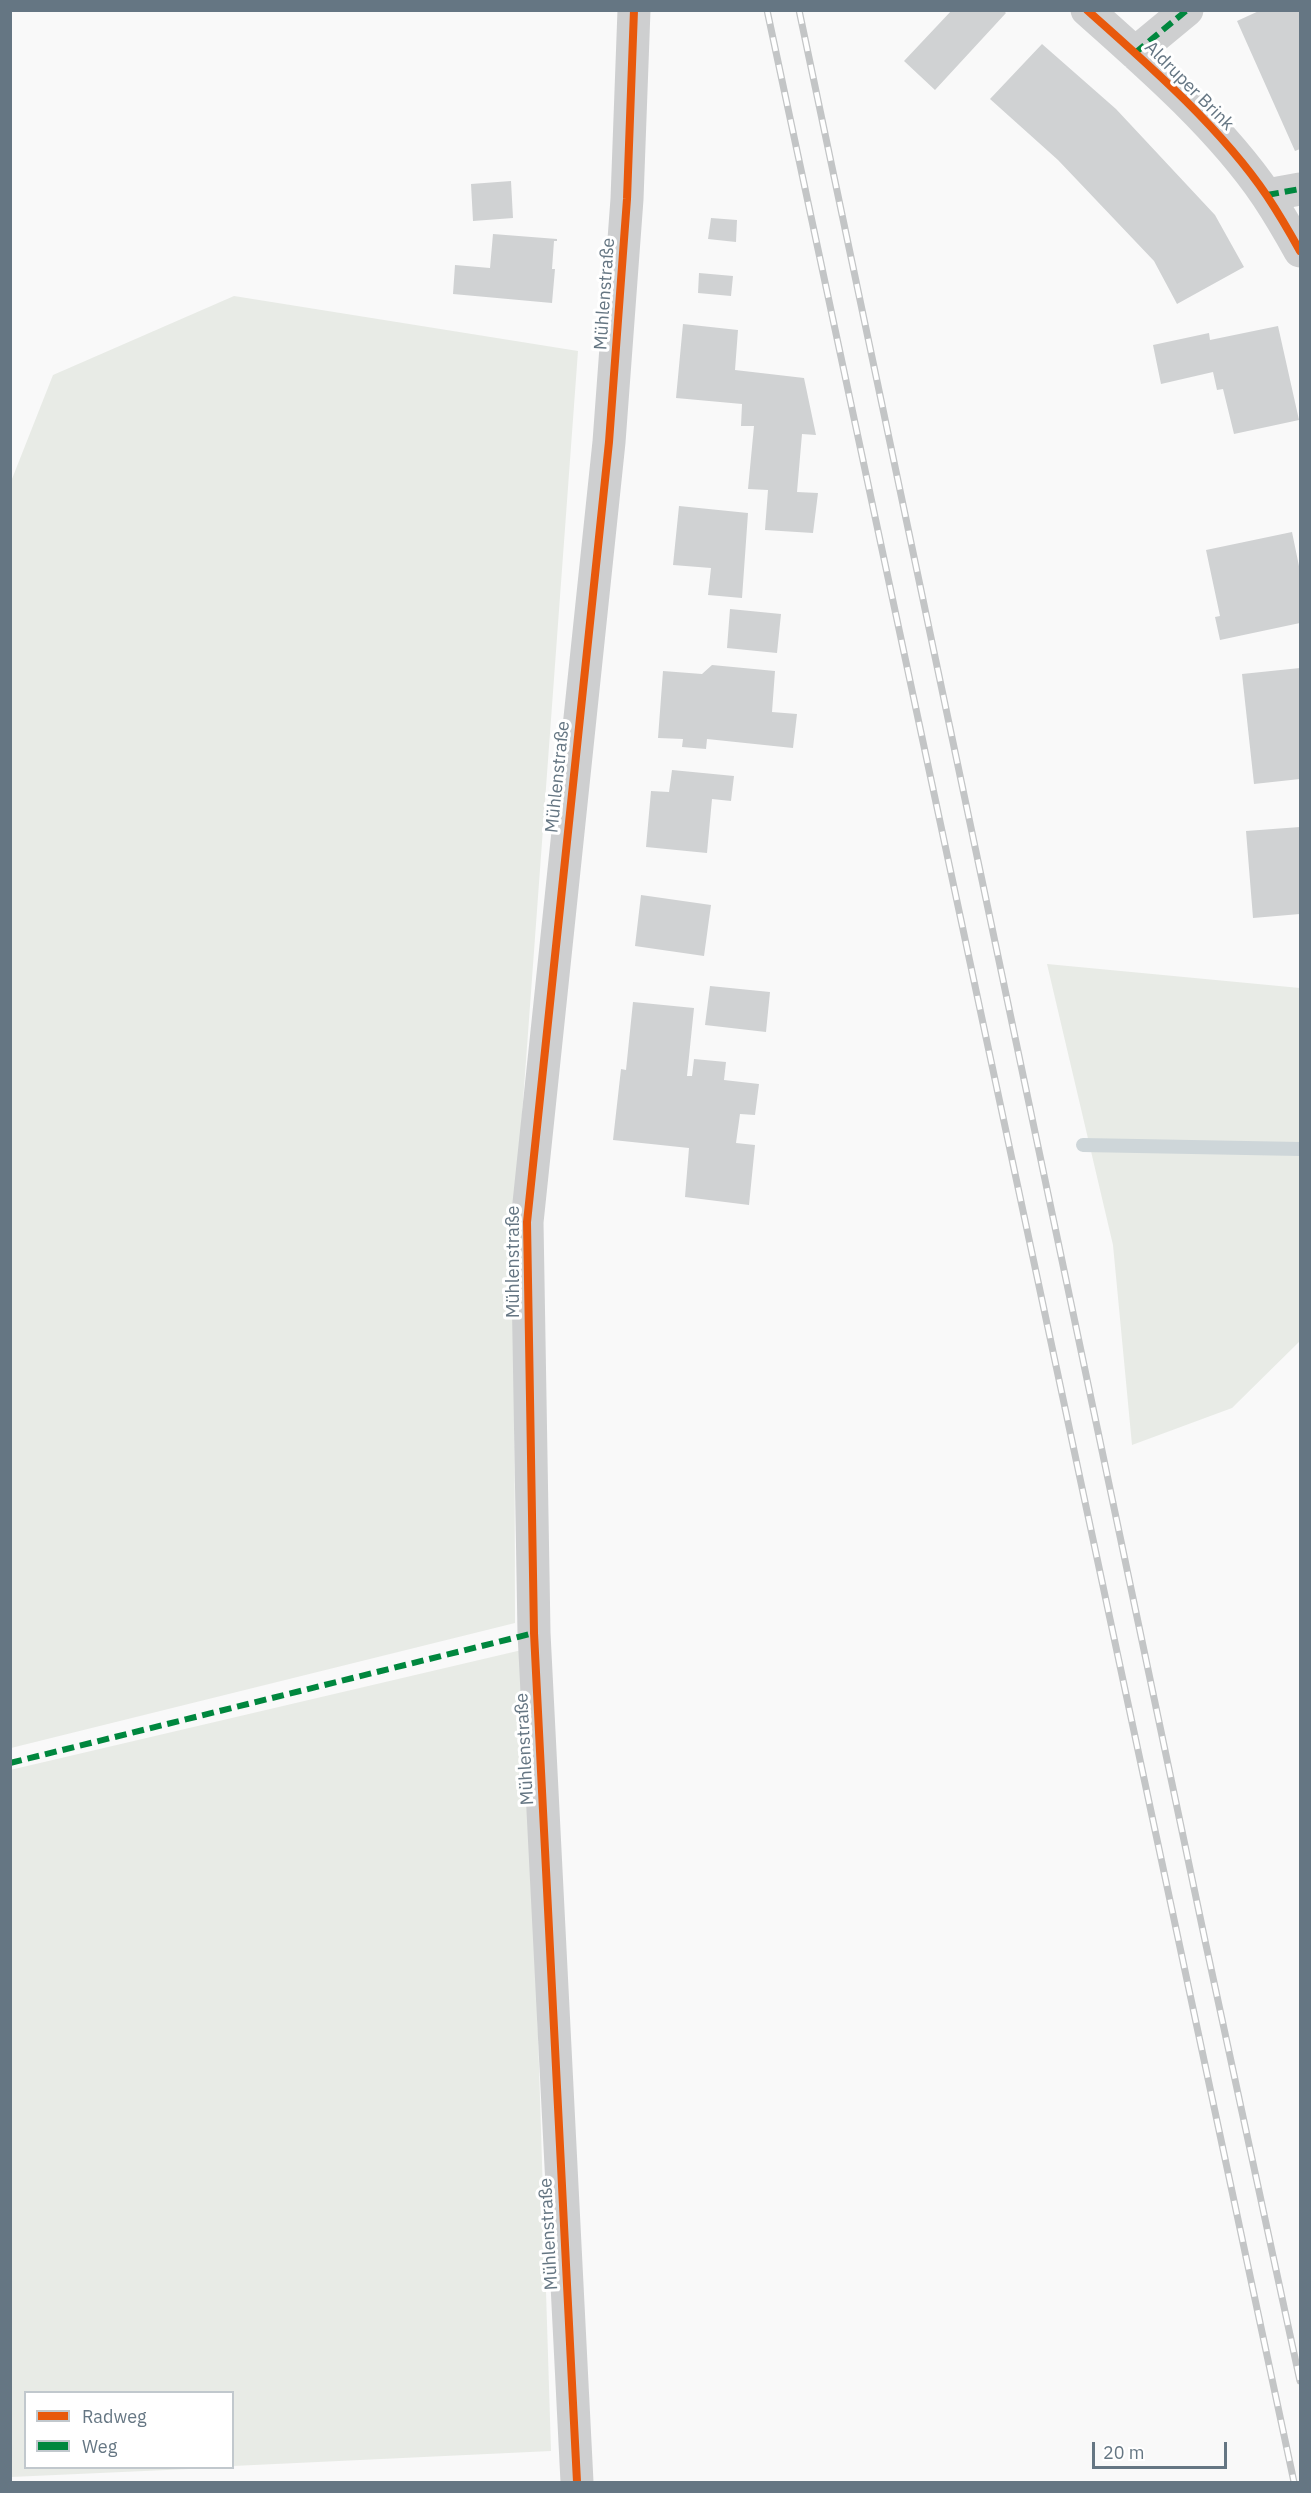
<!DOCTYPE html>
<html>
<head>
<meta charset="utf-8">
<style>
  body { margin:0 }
  #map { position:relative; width:1311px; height:2493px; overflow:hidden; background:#f9f9f9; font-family:"IBM Plex Sans",sans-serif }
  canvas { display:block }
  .frame { position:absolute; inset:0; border:12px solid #657683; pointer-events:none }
  .legend { position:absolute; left:24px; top:2391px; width:210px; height:78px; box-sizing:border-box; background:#fff; border:2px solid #c1c8cd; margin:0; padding:8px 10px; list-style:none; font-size:18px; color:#657683 }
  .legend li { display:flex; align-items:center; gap:12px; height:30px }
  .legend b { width:30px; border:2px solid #c1c8cd }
  .scale { position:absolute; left:1092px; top:2442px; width:135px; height:27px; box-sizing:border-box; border:3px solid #657683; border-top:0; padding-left:8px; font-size:18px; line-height:21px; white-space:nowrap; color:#657683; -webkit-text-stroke:4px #fff; paint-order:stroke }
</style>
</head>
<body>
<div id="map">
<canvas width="1311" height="2493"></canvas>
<div class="frame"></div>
<ul class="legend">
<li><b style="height:8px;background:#e8590c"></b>Radweg</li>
<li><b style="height:8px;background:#00873e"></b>Weg</li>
</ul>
<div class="scale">20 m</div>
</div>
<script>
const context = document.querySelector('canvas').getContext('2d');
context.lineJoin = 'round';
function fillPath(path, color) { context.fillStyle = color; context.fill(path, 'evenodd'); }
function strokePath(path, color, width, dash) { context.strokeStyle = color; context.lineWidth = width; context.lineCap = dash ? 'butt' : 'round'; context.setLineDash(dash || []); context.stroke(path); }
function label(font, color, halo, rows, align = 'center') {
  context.font = font + ' "IBM Plex Sans",sans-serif'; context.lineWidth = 6; context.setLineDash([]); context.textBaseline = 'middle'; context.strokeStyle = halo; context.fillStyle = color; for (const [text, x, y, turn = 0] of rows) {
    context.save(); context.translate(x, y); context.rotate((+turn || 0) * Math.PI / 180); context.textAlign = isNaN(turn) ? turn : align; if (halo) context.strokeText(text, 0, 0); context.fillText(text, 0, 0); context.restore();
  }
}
const green = new Path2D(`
  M234 296 578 351 514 1224 515 1623 11 1748 10 484 53 375Z
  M1047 964 1300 988V1341L1232 1408 1132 1445 1113 1245Z
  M526 1649 551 2451 233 2466 232 2392H26V2468H211L11 2477 10 1770Z`);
const stream = new Path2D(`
  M1083 1145 1300 1149`);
const building = new Path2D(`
  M952 10H1003L1006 13 935 90 904 61Z
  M1261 10H1300V149L1295 151 1237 21Z
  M1042 44 1116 109 1215 215 1244 267 1177 304 1154 261 1058 160 990 99Z
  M511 181 513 218 473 221 471 184Z
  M711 218 737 220 736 242 708 239Z
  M493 234 557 239V241H554L552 269H555L552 303 453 294 455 265 490 268Z
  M699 273 733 276 731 296 698 293Z
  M683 324 738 330 735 370 804 378 816 435 802 434 797 492 818 493 813 533 765 530 768 490 748 489 754 426H741L742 404 676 398Z
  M1278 326 1299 420 1234 434 1223 389 1217 390 1213 372 1161 384 1153 345 1209 333 1210 340Z
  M679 506 748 513 742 598 708 595 711 568 673 565Z
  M1292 532 1300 571V623L1220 640 1215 617 1220 616 1206 550Z
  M730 609 781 614 777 653 727 648Z
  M712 665 775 671 772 712 797 714 793 748 707 739 706 749 682 747 683 739 658 738 663 671 702 674Z
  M1300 668V779L1254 784 1242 674Z
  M672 770 734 776 731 801 712 799 707 853 646 847 651 791 669 792Z
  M1300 827V914L1253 918 1246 831Z
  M641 895 711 905 704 956 635 946Z
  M710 986 770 992 766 1032 705 1025Z
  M633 1002 694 1008 687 1076H692L694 1059 726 1062 724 1080 759 1084 755 1115 740 1114 736 1143 755 1145 749 1205 685 1197 689 1148 613 1140 621 1069 626 1070Z`);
const minor = new Path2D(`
  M1087 10C1149 65 1221 128 1267 196 1279 214 1290 233 1300 251
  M1135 53 1187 10
  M1267 195 1300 189
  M577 2482 534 1633 527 1222 609 442 627 199 634 10`);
const rail = new Path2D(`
  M767 10 1294 2482
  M799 10 1206 1945 1300 2381`);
const quiet = new Path2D(`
  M1135 53 1187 10
  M1267 195 1300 189
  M10 1763 534 1633`);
const cycleway = new Path2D(`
  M1087 10C1149 65 1221 128 1267 196 1279 214 1290 233 1300 251
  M577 2482 534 1633 527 1222 609 442 627 199 634 10`);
const streetNames = [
  ["Aldruper Brink",1189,86,45],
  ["Mühlenstraße",605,294,-86],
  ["Mühlenstraße",558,777,-84],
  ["Mühlenstraße",514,1262,-90],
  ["Mühlenstraße",525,1749,-93],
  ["Mühlenstraße",549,2234,-93]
];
fillPath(green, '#e8ebe6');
strokePath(stream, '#ced6d9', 14);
fillPath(building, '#d0d2d3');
strokePath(minor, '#cecfd0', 33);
strokePath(rail, '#c3c5c6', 7);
strokePath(rail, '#fff', 4.5, [14]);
strokePath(quiet, '#00873e', 6, [12, 6]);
strokePath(cycleway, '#e8590c', 8);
label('18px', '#657683', '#fff', streetNames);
</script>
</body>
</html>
